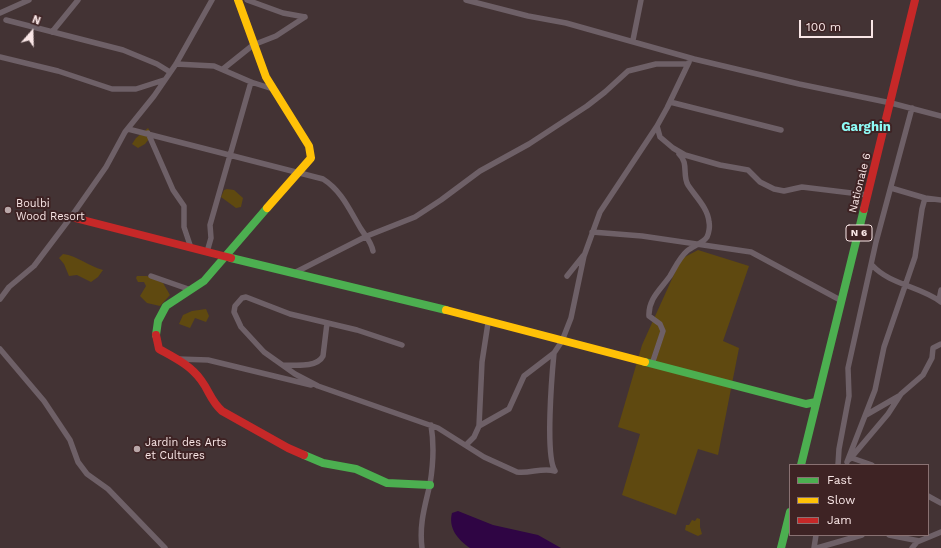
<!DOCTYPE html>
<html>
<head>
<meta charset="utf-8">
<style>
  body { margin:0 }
  #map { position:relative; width:941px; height:548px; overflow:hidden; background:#433334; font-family:"Work Sans",sans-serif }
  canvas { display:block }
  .legend { position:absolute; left:789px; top:464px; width:140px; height:72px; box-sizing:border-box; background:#3e2324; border:1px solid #897172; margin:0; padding:5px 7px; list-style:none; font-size:12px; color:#f9e6e6 }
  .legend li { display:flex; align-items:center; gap:8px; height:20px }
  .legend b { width:20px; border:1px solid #897172 }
  .north { position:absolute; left:12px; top:12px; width:40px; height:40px; -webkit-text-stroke:3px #3e2324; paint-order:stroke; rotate:20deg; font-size:11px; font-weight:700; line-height:16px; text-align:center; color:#f9e6e6 }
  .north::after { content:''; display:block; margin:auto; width:14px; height:18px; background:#f9e6e6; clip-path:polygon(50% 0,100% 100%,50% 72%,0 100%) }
  .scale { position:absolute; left:799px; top:20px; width:74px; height:18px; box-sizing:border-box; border:2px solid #f9e6e6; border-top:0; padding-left:5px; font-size:12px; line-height:14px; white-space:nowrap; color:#f9e6e6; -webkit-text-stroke:3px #3e2324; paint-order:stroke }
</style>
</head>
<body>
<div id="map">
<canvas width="941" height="548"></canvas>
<ul class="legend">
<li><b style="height:5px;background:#4caf50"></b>Fast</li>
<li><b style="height:5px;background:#ffc107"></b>Slow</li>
<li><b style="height:5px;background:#c62828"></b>Jam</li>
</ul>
<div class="north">N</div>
<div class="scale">100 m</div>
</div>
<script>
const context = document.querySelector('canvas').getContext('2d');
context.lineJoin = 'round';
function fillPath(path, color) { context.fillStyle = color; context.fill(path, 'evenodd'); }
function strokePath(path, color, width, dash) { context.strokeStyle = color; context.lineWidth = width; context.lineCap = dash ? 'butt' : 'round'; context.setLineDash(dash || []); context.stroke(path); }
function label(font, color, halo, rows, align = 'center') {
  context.font = font + ' "Work Sans",sans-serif'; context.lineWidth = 4; context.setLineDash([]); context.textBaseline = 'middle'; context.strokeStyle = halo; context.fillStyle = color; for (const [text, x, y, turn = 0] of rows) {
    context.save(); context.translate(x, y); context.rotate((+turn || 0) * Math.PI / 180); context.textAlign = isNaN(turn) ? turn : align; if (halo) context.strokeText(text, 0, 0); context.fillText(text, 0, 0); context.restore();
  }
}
const green = new Path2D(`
  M148 128 152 135 145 144 138 148 132 144 136 138Z
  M227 189 234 190 243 198 241 207 236 208 221 197 224 190Z
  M698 250 749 266 723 341 739 348 718 455 698 449 676 515 622 495 640 434 618 427 642 345 681 259Z
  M63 254C78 256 88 266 103 270L98 277 91 282 77 275 69 276 64 264 59 258Z
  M137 276H147L163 283 170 295 160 306 147 303 140 296 146 286 144 282H138L136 278Z
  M206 309 209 316 206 322 195 318 190 328 179 324 183 315 192 311Z
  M697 518 700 519V527L702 534 698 536 685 530 686 525H689L692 520 695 521Z`);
const water = new Path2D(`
  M458 511 493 525 538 535 561 548H470C458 540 448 528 452 513Z`);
const street = new Path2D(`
  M247 0 283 13 305 17
  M466 0 528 16 566 23 694 59 799 84 891 103 941 116
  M0 13 29 0
  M6 20 123 50 157 64 170 72
  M52 32 78 0
  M633 40 641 0
  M0 57 58 71 112 89H136L164 80
  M689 62 667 108 657 126 660 137 673 148 685 155 720 165 748 170 760 182 774 189 784 191 802 187 868 195
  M176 64 214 66 251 82 273 89
  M223 69 253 45 276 36 305 17
  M670 102 781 130
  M128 129 323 179C342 191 350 211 361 229 366 237 371 241 373 251
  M148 133 173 190 184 206V227L191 248
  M891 188 925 198
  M592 232 642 236 751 252 842 301
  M207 252 211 238 210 225 251 82
  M872 265C890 285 920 286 941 302
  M294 273 367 236 415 217 441 200 480 171 529 144 587 106 605 92 628 71 656 64H687
  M151 276 191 290
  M567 276 583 256
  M0 299 9 287 34 266 71 217 106 167 125 132 154 96 176 64 212 0
  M939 300 941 290
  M402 345 357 330 290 314 246 297 242 298 235 306 234 312 241 327 264 352 295 374 318 386 438 428 484 457 517 472C530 474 542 467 555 471
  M0 349 44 401 70 440 78 462 87 474 108 489 165 548
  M178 359 208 360 311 385
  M652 364 663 331 660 324 649 316C648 299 661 289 670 276 675 268 679 258 687 251 693 246 703 243 707 237 709 233 710 226 709 222 708 208 695 196 688 185 682 175 689 163 679 154
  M283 365C295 365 317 368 323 356L327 323
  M866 415 899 396
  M479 426 482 362 488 323
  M466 445 474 437 479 426 509 409 524 376 554 353
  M849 457 872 465
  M850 459 888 414 901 394 923 375 932 358 933 348 941 344
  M847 462 875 390 884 347 915 257 922 209 925 198 941 200
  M838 465 839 449 849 396 848 368 876 242 912 108
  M555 471C545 456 552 374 554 353L562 341 571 318 584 256 600 212 657 126
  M928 496 941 503
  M889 535 919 541
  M422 548C419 524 425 506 430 484 433 466 434 443 431 425
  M814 548 816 535
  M817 548 862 535
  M912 548 917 542 941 532`);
const fast = new Path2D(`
  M231 258 446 310
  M156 335 158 321 166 306 204 281 267 208
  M645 362 806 404 816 402
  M304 455 323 463 356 469 387 483 430 485
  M801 465 864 209
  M781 548 790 512`);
const slow = new Path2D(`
  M238 0 266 77 309 146 311 158 267 208
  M446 310 645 362`);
const jam = new Path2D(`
  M864 209 915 0
  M71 217 231 258
  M156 335 159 349C175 358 190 365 201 380 210 392 210 400 222 411L288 448 304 455`);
const markers = [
  [8,210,4,"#b9a7a8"],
  [137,449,4,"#b9a7a8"]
];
const shields = [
  [859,233,26]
];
const shieldNames = [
  ["N 6",859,233]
];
const streetNames = [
  ["Nationale 6",860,183,-76]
];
const poiNames = [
  ["Boulbi",16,204],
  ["Wood Resort",16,217],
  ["Jardin des Arts",145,443],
  ["et Cultures",145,456]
];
const quarterNames = [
  ["Garghin",866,127]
];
fillPath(green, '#5f4910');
fillPath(water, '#2f0544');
strokePath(street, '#6e6067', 5.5);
strokePath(fast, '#4caf50', 8);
strokePath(slow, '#ffc107', 8);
strokePath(jam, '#c62828', 8);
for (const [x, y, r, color] of markers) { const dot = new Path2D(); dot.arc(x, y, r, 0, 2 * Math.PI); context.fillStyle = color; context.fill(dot); strokePath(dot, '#3e2324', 1.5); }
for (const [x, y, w] of shields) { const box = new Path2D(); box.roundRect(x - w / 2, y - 8, w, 16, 3); context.fillStyle = '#3e2324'; context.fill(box); strokePath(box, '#f9e6e6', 1); }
label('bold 10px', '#f9e6e6', null, shieldNames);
label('11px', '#f9e6e6', '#3e2324', streetNames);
label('11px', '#f9e6e6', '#3e2324', poiNames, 'left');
label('bold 13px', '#8efaf5', '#3e2324', quarterNames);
</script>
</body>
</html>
